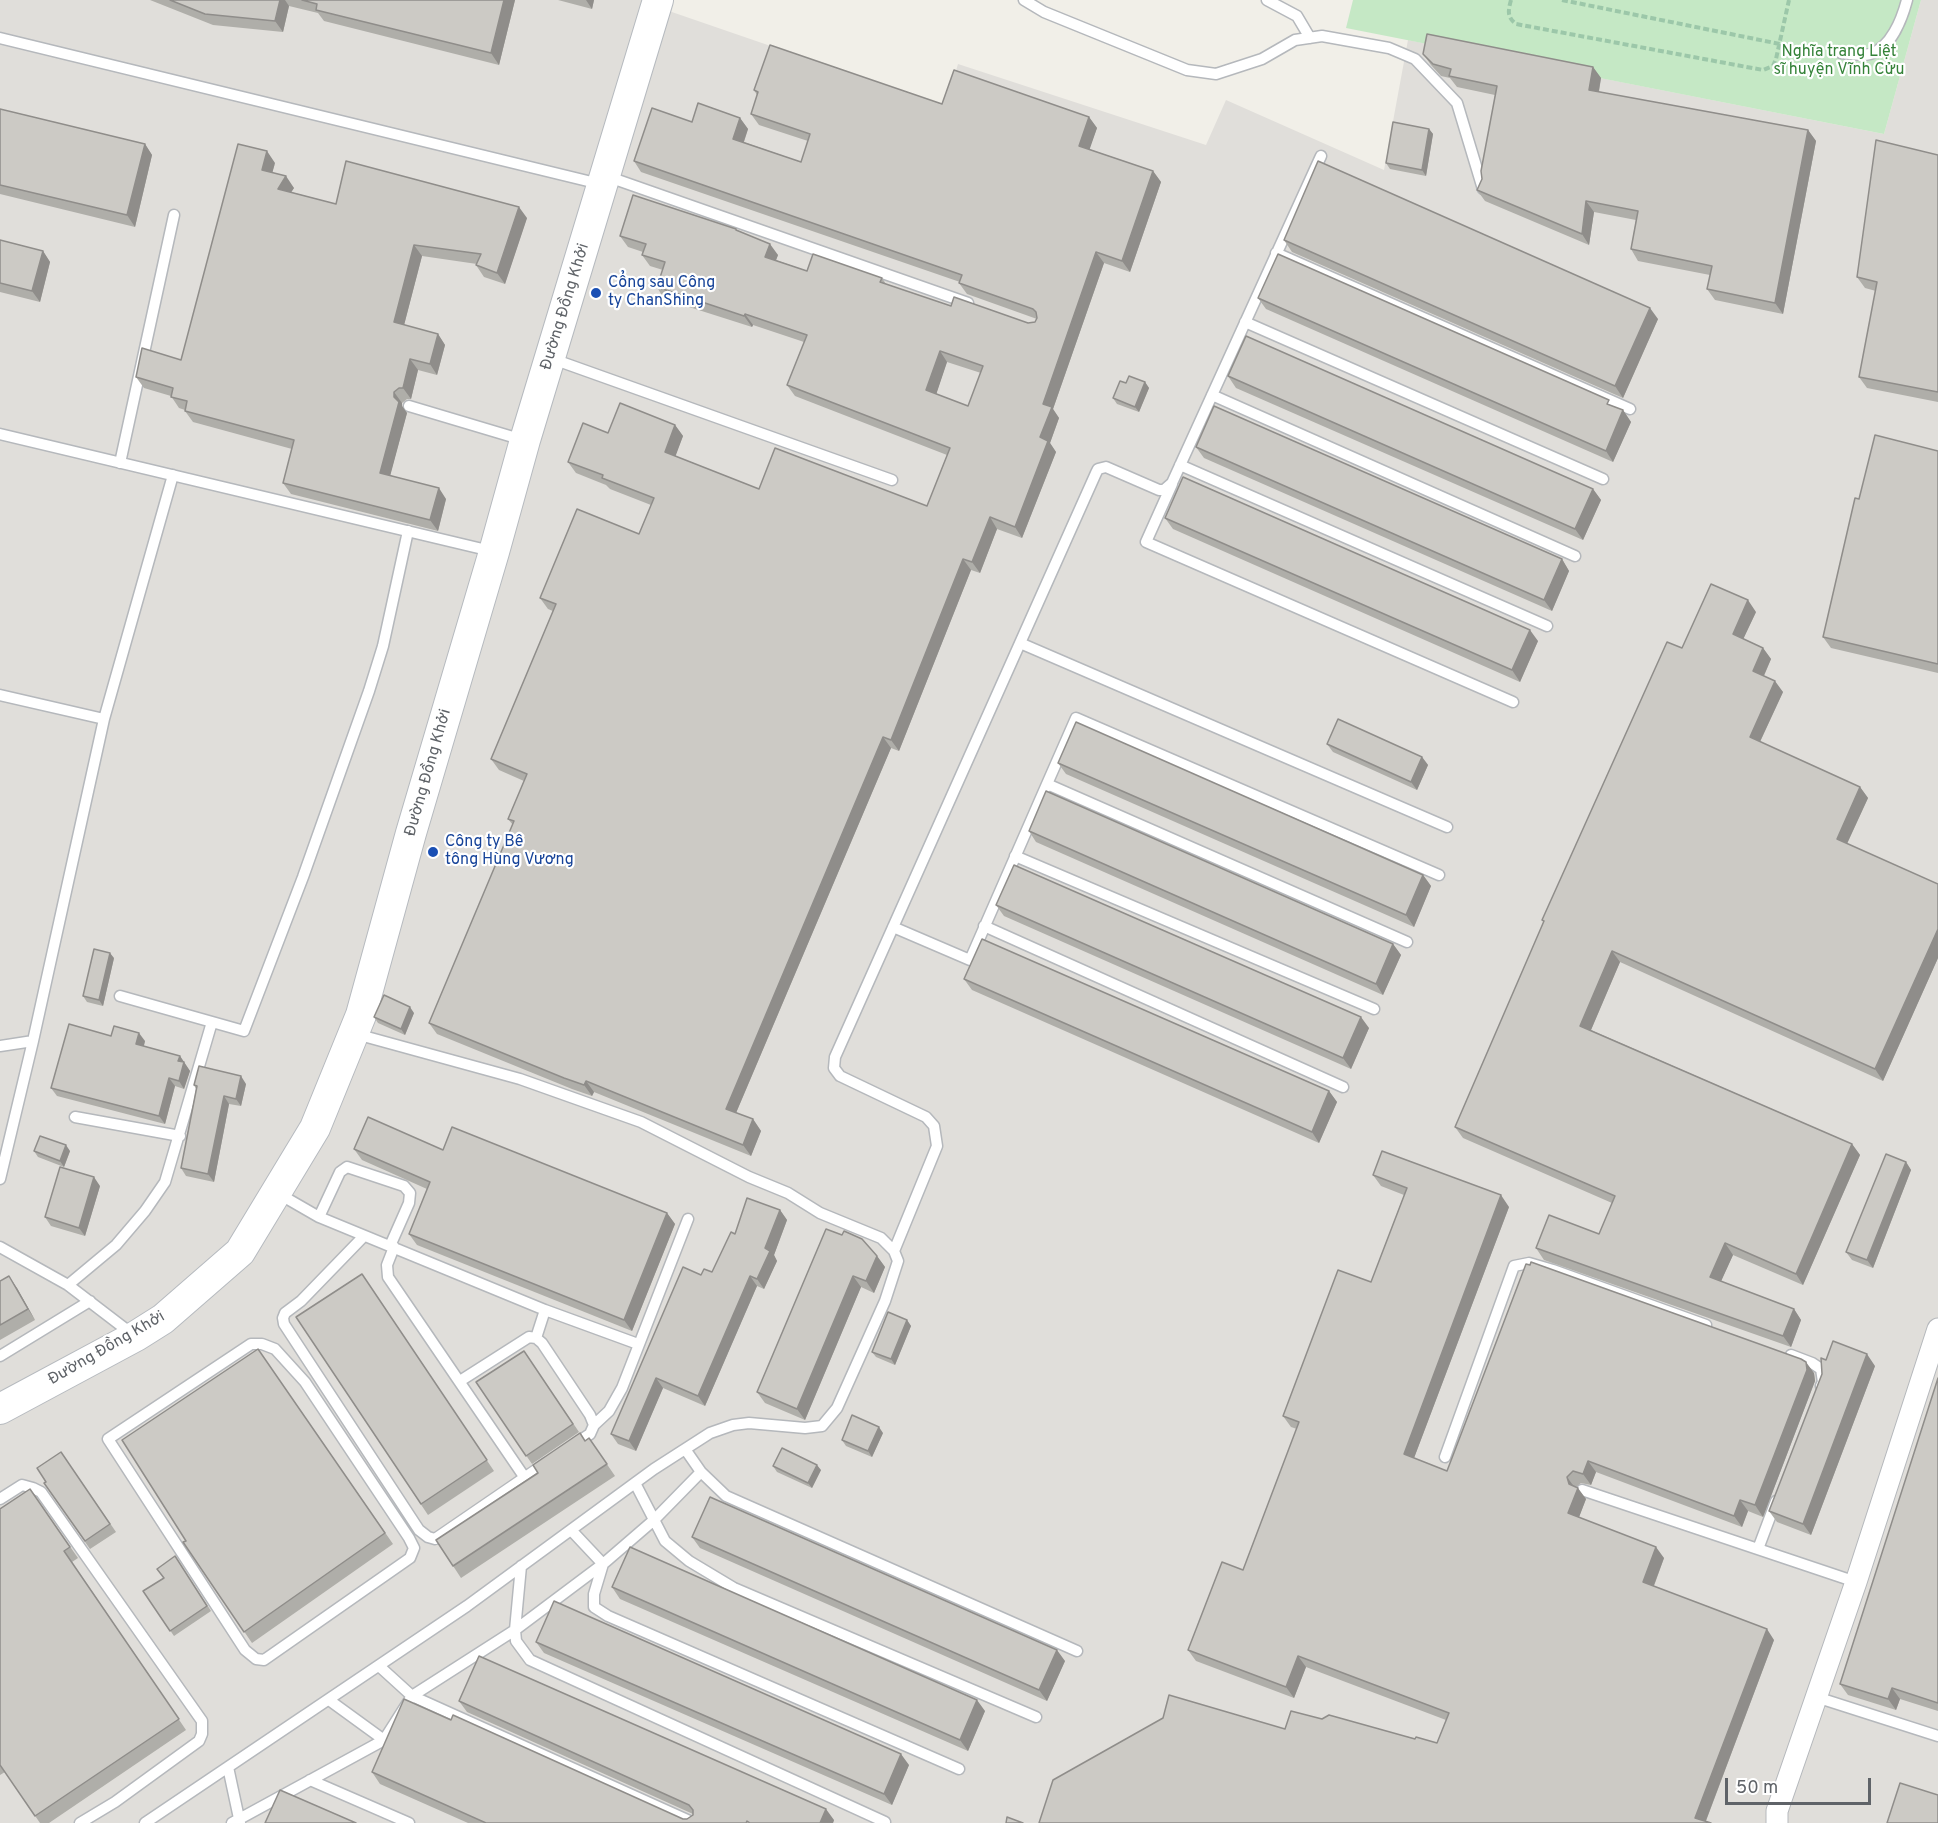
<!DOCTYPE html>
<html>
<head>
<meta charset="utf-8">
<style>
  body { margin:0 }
  #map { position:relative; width:1938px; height:1823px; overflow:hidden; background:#f1efe8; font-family:Overpass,sans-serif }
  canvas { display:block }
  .scale { position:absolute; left:1725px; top:1778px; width:146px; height:27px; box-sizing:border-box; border:3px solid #5f6368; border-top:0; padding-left:8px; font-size:18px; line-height:21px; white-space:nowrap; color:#5f6368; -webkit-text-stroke:4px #fff; paint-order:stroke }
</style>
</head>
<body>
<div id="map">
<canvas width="1938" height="1823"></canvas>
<div class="scale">50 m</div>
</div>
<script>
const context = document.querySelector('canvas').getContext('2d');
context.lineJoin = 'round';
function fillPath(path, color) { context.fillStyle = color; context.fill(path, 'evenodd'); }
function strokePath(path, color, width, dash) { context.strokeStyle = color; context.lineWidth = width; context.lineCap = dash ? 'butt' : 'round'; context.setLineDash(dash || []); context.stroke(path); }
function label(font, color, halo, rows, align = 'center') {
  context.font = font + ' Overpass,sans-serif'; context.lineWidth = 4.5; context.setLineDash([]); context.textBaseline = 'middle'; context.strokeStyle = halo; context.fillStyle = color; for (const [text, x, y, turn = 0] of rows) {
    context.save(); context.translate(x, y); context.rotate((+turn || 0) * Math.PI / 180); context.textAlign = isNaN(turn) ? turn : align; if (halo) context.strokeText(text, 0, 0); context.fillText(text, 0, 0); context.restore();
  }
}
const industrial = new Path2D(`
  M0 0H647L350 1012 304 1126 232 1245 154 1312 0 1396Z
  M1921 0H1938V1823H0V1421L141 1346 324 1135 666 10 945 106 958 64 1206 145 1226 100 1384 170 1408 40 1884 134Z`);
const green = new Path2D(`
  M1353 0H1921L1884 134 1346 28Z`);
const path = new Path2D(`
  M1511 0C1508 11 1507 17 1516 24L1763 70 1773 66 1776 59 1789 0
  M1562 0 1780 44`);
const lane = new Path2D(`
  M1024 0 1044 12 1187 70 1216 74 1262 59 1295 40 1322 36 1389 48 1415 59 1457 103 1483 189
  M1267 0 1297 16 1310 38
  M0 38 600 184
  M1841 53C1850 54 1861 56 1870 54 1891 48 1902 19 1907 0
  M606 176 968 303
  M1276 253 1630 409
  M1245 322 1603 479
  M550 358 892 480
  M1212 395 1575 556
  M409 406 523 440
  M0 434 491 551
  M120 463 174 215
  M1180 465 1547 626
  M1172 484 1146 542 1513 702
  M1020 643 1447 827
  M0 695 104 719
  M1047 784 1076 718 1439 875
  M1015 856 1374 1009
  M984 926 1343 1087
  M893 927 970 960 1047 784 1407 942
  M120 996 244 1031 303 877 369 691 383 646 408 531
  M0 1046 33 1041
  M75 1117 180 1136
  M0 1179 33 1041 104 719 173 475
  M286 1198 319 1217 545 1310 638 1344
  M319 1217 340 1172 347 1167 404 1186 410 1193 409 1203 390 1246
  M364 1236 301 1301 285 1313 283 1318 284 1324 419 1530 428 1537 435 1539 546 1463
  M0 1247 68 1285 132 1334
  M394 1247 387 1265 388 1277 525 1478
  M894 1251 937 1146 934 1126 926 1117 840 1076 834 1068 835 1057 1096 473 1098 469 1106 467 1159 490H1164L1172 483 1321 156
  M68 1285 116 1245 145 1211 165 1182 212 1022
  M536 1338 545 1310
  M251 1344H262L275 1349 305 1382 409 1538 414 1548 410 1558 264 1660 256 1659 245 1650 108 1439Z
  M1791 1355 1812 1363 1821 1369 1823 1382 1821 1386
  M0 1356 90 1301
  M460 1381 529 1337 536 1338 542 1343 590 1415 594 1425 590 1434 572 1446
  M594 1425 609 1411 622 1388 688 1219
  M685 1449 701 1472 726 1496 1077 1651
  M1445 1457 1514 1266 1529 1263 1553 1270 1706 1325
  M635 1483 665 1541 689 1561 734 1588 1036 1717
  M1582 1490 1856 1582
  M0 1499 22 1485 33 1488 41 1492 202 1721V1734L199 1741 115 1802 80 1823
  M571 1530 603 1564 594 1594V1607L608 1616 959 1769
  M1758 1549 1776 1501
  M521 1566 515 1630 516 1641 530 1660 885 1822
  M379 1666 412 1696 694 1823
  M1816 1697 1938 1736
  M329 1700 384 1740 412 1696 515 1630 603 1564 654 1520 701 1472
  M228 1767 240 1823
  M310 1780 409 1823
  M145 1823 467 1606 654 1469 710 1433 733 1425 749 1423 805 1428 822 1426 837 1408 885 1301 898 1261 894 1251 881 1238 820 1213 788 1193 749 1177 641 1122 520 1079 356 1034
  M232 1823 384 1740`);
const street = new Path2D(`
  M1777 1823V1811L1856 1582 1938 1329`);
const secondary = new Path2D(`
  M0 1409 136 1336 163 1319 240 1252 315 1128 361 1015 411 833 494 552 525 440 658 0`);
const wall = new Path2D(`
  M150 0H515L499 65 324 21 318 13 289 6 283 32 213 25Z
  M558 0H594L592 9Z
  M1423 54 1593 67 1601 78 1599 92 1808 130 1816 141 1783 314 1715 300 1707 289 1710 275 1638 261 1631 249 1636 220 1594 212 1589 245 1485 201 1477 190 1482 179 1495 95 1457 87 1450 78 1441 76 1431 65Z
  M754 90 942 104 1089 117 1097 128 1089 149 1153 171 1161 182 1130 272 1104 263 1053 409 1059 418 1050 443 1056 452 1022 538 997 529 980 573 971 570 899 751 891 748 736 1113 753 1119 761 1131 751 1156 594 1092 592 1096 572 1089 437 1034 429 1023 513 825 508 819 524 781 499 770 491 759 553 611 548 609 540 598 639 534 651 505 610 489 606 485 576 473 568 462 608 433 675 425 683 436 675 456 759 489 927 506 947 455 795 396 787 385 804 342 753 325 752 327 664 299 657 287 663 270 650 266 642 255 643 252 628 247 620 236 738 231 778 255 776 260 807 271 882 278 886 284 951 306 1028 323 1035 322 1037 319 967 294 959 283 960 282 641 172 634 161 692 122 740 118 748 129 744 142 801 162 808 141 759 125 751 114 757 95ZM947 362 981 373 968 406 936 394Z
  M0 109 145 144 152 155 135 227 0 194Z
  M1429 129 1433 134 1426 176 1390 169 1386 163Z
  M1938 155V402L1867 388 1859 377 1876 291 1865 288 1857 277Z
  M275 163 272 173 294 188 291 192 336 204 527 218 505 284 484 277 476 265 477 264 422 256 404 325 438 334 445 345 437 375 418 370 411 399H407L402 403V406L407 413 390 475 446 499 438 531 291 494 283 483 292 449 193 422 185 411V410L179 408 171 396 144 388 136 377 181 360Z
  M0 240 43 251 50 262 40 302 0 292Z
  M1284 240 1658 319 1623 398 1292 252Z
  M1258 298 1613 406 1623 410 1631 422 1613 462 1266 309Z
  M1228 376 1593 489 1601 500 1583 540 1236 388Z
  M1145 382 1149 388 1139 412 1117 404 1113 398 1126 383Z
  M1196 447 1562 559 1569 571 1552 611 1204 458Z
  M1938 451V673L1831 648 1823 637 1859 499Z
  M1165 518 1538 641 1520 682 1173 529Z
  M1756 612 1743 639 1763 648 1771 659 1764 676 1783 692 1760 742 1860 787 1868 798 1847 844 1938 884V958L1883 1081 1620 962 1591 1030 1852 1144 1860 1155 1803 1285 1733 1255 1721 1281 1794 1309 1801 1320 1791 1347 1544 1260 1536 1248 1599 1234 1612 1203 1463 1138 1455 1127 1544 922 1542 920 1682 648Z
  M1327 744 1422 757 1428 765 1417 790 1333 752Z
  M1058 763 1423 875 1431 886 1414 927 1066 774Z
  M1029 831 1393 944 1401 955 1383 995 1036 842Z
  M996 905 1369 1028 1351 1069 1004 916Z
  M114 958 103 1006 87 1002 83 996Z
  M964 979 1329 1091 1337 1102 1319 1143 972 990Z
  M414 1013 405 1035 378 1023 374 1017Z
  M111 1036 145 1041 144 1046 180 1056 190 1071 184 1089 175 1086 165 1124 57 1096 51 1088Z
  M246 1084 241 1106 229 1104 214 1182 186 1176 181 1168 196 1089 194 1085Z
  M354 1149 667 1213 675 1224 632 1331 417 1245 409 1234 427 1189 362 1160Z
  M34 1151H70L64 1167 38 1157Z
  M1906 1162 1911 1170 1873 1268 1852 1260 1846 1252Z
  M1373 1175 1509 1207 1414 1458 1447 1471 1814 1373 1815 1381 1763 1517 1748 1511 1742 1527 1596 1472 1591 1485 1581 1483 1576 1487 1586 1499 1579 1517 1664 1558 1654 1586 1774 1640 1706 1821 1285 1729 1322 1719 1437 1743 1446 1720 1306 1667 1294 1698 1196 1661 1188 1650 1243 1570 1297 1429 1291 1427 1283 1416 1371 1282 1404 1195 1381 1186Z
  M100 1186 85 1236 51 1226 45 1217Z
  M780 1210 787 1220 774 1255 777 1261 764 1289 757 1286 705 1406 663 1388 636 1451 618 1444 611 1434 701 1275 712 1272 735 1234Z
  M826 1229 877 1256 885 1267 874 1293 861 1287 805 1420 765 1403 757 1392Z
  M362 1274 494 1471 428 1515 296 1317Z
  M0 1281 17 1288 35 1320 0 1340Z
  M907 1320 911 1326 895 1365 876 1357 872 1352Z
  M258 1349 393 1544 252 1643 183 1542 186 1541Z
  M524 1351 579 1432 532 1464 476 1382Z
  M1826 1360 1875 1366 1811 1535 1777 1522 1769 1511 1822 1374Z
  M1938 1378V1711L1900 1699 1896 1710 1848 1695 1840 1684Z
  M883 1433 872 1457 846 1446 842 1440Z
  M589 1438 615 1476 461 1578 436 1540Z
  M61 1452 116 1532 90 1549 44 1483 46 1482Z
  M773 1466 821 1470 812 1488 777 1472Z
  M30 1489 78 1558 72 1562 186 1730 49 1823H40L5 1772 0 1775V1509Z
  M692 1537 1065 1661 1047 1701 700 1548Z
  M175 1556 211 1611 174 1636 143 1591 164 1578Z
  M612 1587 985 1711 968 1751 620 1599Z
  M536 1642 909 1765 892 1805 544 1653Z
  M459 1701 834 1820 833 1823H468L380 1784 372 1772 683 1819H687L693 1815V1814L467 1712Z`);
const shadedWall = new Path2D(`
  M280 0H285L289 6 283 32 275 21Z
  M504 0H515L499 65 491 53Z
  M586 0H594L592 9Z
  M1593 67 1601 78 1597 101 1589 90Z
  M1089 117 1097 128 1087 157 1079 146Z
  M740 118 748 129 741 150 733 139Z
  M1429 129 1433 134 1426 176 1422 170Z
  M1808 130 1816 141 1783 314 1775 303Z
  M145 144 152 155 135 227 127 215Z
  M267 151 275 163 270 181 262 170Z
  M1153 171 1161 182 1130 272 1122 261Z
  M286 176 294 188 286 200 278 189Z
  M1586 201 1594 212 1589 245 1582 234Z
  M519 207 527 218 505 284 497 273Z
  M770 244 778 255 773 268 765 257Z
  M414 245 422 256 402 333 394 322Z
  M43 251 50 262 40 302 32 291Z
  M1096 252 1104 263 1053 409 1059 418 1050 443 1056 452 1022 538 1015 527 1040 437 1043 404Z
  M1650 308 1658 319 1623 398 1615 386Z
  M745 314 753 325 752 327 744 316Z
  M438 334 445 345 437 375 430 364Z
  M940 351 947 362 934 401 926 390Z
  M410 359 418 370 411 399 403 388Z
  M1145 382 1149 388 1139 412 1135 407Z
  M394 392 402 403V406L407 413 388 484 380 473Z
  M1623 410 1631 422 1613 462 1606 451Z
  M675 425 683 436 673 463 665 452Z
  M439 488 446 499 438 531 430 520Z
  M1593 489 1601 500 1583 540 1575 529Z
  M990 517 997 529 980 573 972 562Z
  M963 559 971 570 899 751 891 740Z
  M1562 559 1569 571 1552 611 1544 600Z
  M1748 600 1756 612 1740 646 1733 634Z
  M1530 630 1538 641 1520 682 1512 670Z
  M1763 648 1771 659 1761 682 1753 671Z
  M1775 681 1783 692 1757 748 1750 737Z
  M883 737 891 748 733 1120 726 1109Z
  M1422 757 1428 765 1417 790 1411 782Z
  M1860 787 1868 798 1844 850 1837 839Z
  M1423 875 1431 886 1414 927 1406 915Z
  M1938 929V958L1883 1081 1875 1069Z
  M1393 944 1401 955 1383 995 1376 984Z
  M1612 951 1620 962 1588 1037 1580 1026Z
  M110 953 114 958 103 1006 99 1000Z
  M410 1007 414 1013 405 1035 401 1029Z
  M1361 1017 1369 1028 1351 1069 1343 1058Z
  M139 1033 145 1041 142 1052 136 1044Z
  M180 1056 190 1071 184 1089 179 1081 178 1061Z
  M241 1076 246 1084 241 1106 236 1099Z
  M169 1078 175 1086 165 1124 159 1116Z
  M586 1081 594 1092 592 1096 584 1085Z
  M1329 1091 1337 1102 1319 1143 1312 1132Z
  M224 1096 229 1104 214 1182 208 1174Z
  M753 1119 761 1131 751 1156 743 1145Z
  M1852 1144 1860 1155 1803 1285 1796 1274Z
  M66 1145 70 1151 64 1167 60 1161Z
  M1906 1162 1911 1170 1873 1268 1867 1260Z
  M94 1177 100 1186 85 1236 79 1228Z
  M1501 1195 1509 1207 1411 1466 1404 1454Z
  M780 1210 787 1220 774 1255 777 1261 764 1289 757 1279 765 1248Z
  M667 1213 675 1224 632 1331 624 1320Z
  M1725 1243 1733 1255 1718 1288 1710 1277Z
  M877 1256 885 1267 874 1293 866 1281Z
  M9 1276 17 1288 35 1320 28 1309Z
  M750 1276 757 1286 705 1406 698 1396Z
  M853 1276 861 1287 805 1420 797 1409Z
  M1794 1309 1801 1320 1791 1347 1783 1336Z
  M907 1320 911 1326 895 1365 891 1359Z
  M1867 1354 1875 1366 1811 1535 1803 1524Z
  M1806 1362 1814 1373 1815 1381 1763 1517 1755 1505Z
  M656 1378 663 1388 636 1451 629 1441Z
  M879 1427 883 1433 872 1457 868 1451Z
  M1588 1461 1596 1472 1591 1485 1583 1474Z
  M817 1465 821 1470 812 1488 808 1483Z
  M1567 1477 1575 1488H1578L1586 1499 1576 1525 1568 1513 1569 1484Z
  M1740 1500 1748 1511 1742 1527 1734 1516Z
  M1656 1547 1664 1558 1651 1593 1643 1582Z
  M1767 1629 1774 1640 1705 1823 1695 1818Z
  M1057 1650 1065 1661 1047 1701 1039 1690Z
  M1298 1656 1306 1667 1294 1698 1286 1687Z
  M1892 1688 1900 1699 1896 1710 1888 1699Z
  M977 1700 985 1711 968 1751 960 1740Z
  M901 1754 909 1765 892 1805 884 1794Z
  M826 1809 834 1820 833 1823H820Z`);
const building = new Path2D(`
  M170 0H280L275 21 205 14Z
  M302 0H504L491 53 316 10 317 4Z
  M1427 34 1593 67 1589 90 1808 130 1775 303 1707 289 1712 266 1631 249 1638 211 1586 201 1582 234 1477 190 1482 179 1481 171 1497 86 1449 76 1451 69 1433 64 1423 54Z
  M770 45 942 104 954 70 1089 117 1079 146 1153 171 1122 261 1096 252 1043 404 1052 407 1040 437 1048 441 1015 527 990 517 972 562 963 559 891 740 883 737 726 1109 753 1119 743 1145 586 1081 584 1085 564 1078 429 1023 514 821 508 819 527 774 491 759 556 604 540 598 577 509 639 534 654 498 602 478 603 475 568 462 583 423 608 433 620 403 675 425 665 452 759 489 775 448 927 506 950 448 787 385 807 335 745 314 744 316 657 287 665 262 642 255 646 244 620 236 633 195 736 229V230L770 244 765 257 807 271 813 254 882 278 880 282 951 306 954 297 1028 323 1035 322 1037 318 1036 312 1033 309 959 283 962 275 634 161 652 108 692 122 698 103 740 118 733 139 801 162 810 134 751 114 758 92 754 90ZM940 351 983 366 968 406 926 390Z
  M0 109 145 144 127 215 0 185Z
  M1393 122 1429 129 1422 170 1386 163Z
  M1876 140 1938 155V392L1859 377 1877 282 1857 277Z
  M238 144 267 151 262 170 286 176 278 189 336 204 346 161 519 207 497 273 476 265 481 254 414 245 394 322 438 334 430 364 410 359 403 388H399L394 392V397L399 402 380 473 439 488 430 520 283 483 294 440 185 411 187 401 171 397 173 388 136 377 142 348 181 360Z
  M1318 161 1650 308 1615 386 1284 240Z
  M0 240 43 251 32 291 0 283Z
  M1278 254 1609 400 1607 404 1623 410 1606 451 1258 298Z
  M1246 336 1593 489 1575 529 1228 376Z
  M1129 376 1145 382 1135 407 1113 398 1120 381 1126 383Z
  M1214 406 1562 559 1544 600 1196 447Z
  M1875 435 1938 451V664L1823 637 1855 498 1859 499Z
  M1183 477 1530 630 1512 670 1165 518Z
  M1711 584 1748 600 1733 634 1763 648 1753 671 1775 681 1750 737 1860 787 1837 839 1938 884V929L1875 1069 1612 951 1580 1026 1852 1144 1796 1274 1725 1243 1710 1277 1794 1309 1783 1336 1536 1248 1549 1215 1599 1234 1615 1196 1455 1127 1544 921 1542 920 1667 642 1682 648Z
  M1338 719 1422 757 1411 782 1327 744Z
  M1076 722 1423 875 1406 915 1058 763Z
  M1046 791 1393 944 1376 984 1029 831Z
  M1014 865 1361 1017 1343 1058 996 905Z
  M982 939 1329 1091 1312 1132 964 979Z
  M94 949 110 953 99 1000 83 996Z
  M384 995 410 1007 401 1029 374 1017Z
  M69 1024 111 1036 114 1026 139 1033 136 1044 180 1056 178 1061 184 1062 179 1081 169 1078 159 1116 51 1088Z
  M199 1066 241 1076 236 1099 224 1096 208 1174 181 1168 197 1086 194 1085Z
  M368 1117 443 1150 452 1127 667 1213 624 1320 409 1234 430 1182 354 1149Z
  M40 1136 66 1145 60 1161 34 1151Z
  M1382 1151 1501 1195 1404 1454 1447 1471 1526 1264 1530 1265 1531 1262 1801 1359 1806 1362 1807 1370 1755 1505 1740 1500 1734 1516 1588 1461 1583 1474 1573 1471 1567 1477 1569 1484 1578 1488 1568 1513 1656 1547 1643 1582 1767 1629 1695 1818 1711 1823H1039L1053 1780 1163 1718 1169 1695 1285 1729 1291 1711 1322 1719 1329 1715 1415 1739 1416 1737 1437 1743 1449 1713 1298 1656 1286 1687 1188 1650 1222 1562 1243 1570 1299 1422 1283 1416 1338 1270 1371 1282 1407 1188 1373 1175Z
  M1886 1154 1906 1162 1867 1260 1846 1252Z
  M60 1167 94 1177 79 1228 45 1217Z
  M747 1198 780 1210 765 1248 770 1251 757 1279 750 1276 698 1396 656 1378 629 1441 611 1434 683 1267 701 1275 704 1269 712 1272 731 1232 735 1234Z
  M826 1229 842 1235 844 1231 862 1239 877 1256 866 1281 853 1276 797 1409 757 1392Z
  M362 1274 487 1460 421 1504 296 1317Z
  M9 1276 28 1309 0 1325V1281Z
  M888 1312 907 1320 891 1359 872 1352Z
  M1833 1341 1867 1354 1803 1524 1769 1511 1822 1374 1821 1358 1826 1360Z
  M258 1349 385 1533 244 1632 183 1542 186 1541 122 1440Z
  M524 1351 573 1424 526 1456 476 1382Z
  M1938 1378V1703L1892 1688 1888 1699 1840 1684Z
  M852 1415 879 1427 868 1451 842 1440Z
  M580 1433 585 1441 589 1438 607 1464 453 1566 436 1540 538 1473 533 1465Z
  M782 1448 817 1465 808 1483 773 1466Z
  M61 1452 110 1524 85 1541 44 1483 46 1482 37 1468Z
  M30 1489 70 1547 64 1551 179 1719 35 1816 0 1765V1509Z
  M710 1497 1057 1650 1039 1690 692 1537Z
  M630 1547 977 1700 960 1740 612 1587Z
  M175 1556 207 1606 170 1631 143 1591 164 1578 157 1569Z
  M554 1601 901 1754 884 1794 536 1642Z
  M479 1656 826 1809 820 1823H750L747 1821 746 1823H486L372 1772 404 1699 451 1720 453 1715 683 1819H687L693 1815V1810L689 1805 459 1701Z
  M1900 1783 1938 1795V1823H1887Z
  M280 1790 356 1823H265Z
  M1007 1817 1023 1823H1006Z`);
const markers = [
  [596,293,6,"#1a4fb4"],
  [433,852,6,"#1a4fb4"]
];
const parkNames = [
  ["Nghĩa trang Liệt",1839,53],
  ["sĩ huyện Vĩnh Cửu",1839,71]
];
const transitNames = [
  ["Cổng sau Công",608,284],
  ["ty ChanShing",608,302],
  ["Công ty Bê",445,843],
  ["tông Hùng Vương",445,861]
];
const streetNames = [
  ["Đường Đồng Khởi",566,307,-73],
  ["Đường Đồng Khởi",429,773,-74],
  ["Đường Đồng Khởi",107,1349,-30]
];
fillPath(industrial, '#e0deda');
fillPath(green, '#c5e8c5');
strokePath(lane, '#b5b8bc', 13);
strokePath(street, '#b5b8bc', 23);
strokePath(secondary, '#b6babf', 32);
strokePath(path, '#9cc7a9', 4, [6, 3]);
strokePath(lane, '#fff', 10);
strokePath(street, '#fff', 21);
strokePath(secondary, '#fff', 30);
fillPath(wall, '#afaea9');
fillPath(shadedWall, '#8f8d8a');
fillPath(building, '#cccac5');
strokePath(building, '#8f8d8a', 1.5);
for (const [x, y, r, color] of markers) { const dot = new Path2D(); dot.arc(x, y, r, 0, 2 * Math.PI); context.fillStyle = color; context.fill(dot); strokePath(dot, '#fff', 2); }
label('16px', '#348238', '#fff', parkNames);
label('16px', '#164399', '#fff', transitNames, 'left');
label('16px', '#5f6368', '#fff', streetNames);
</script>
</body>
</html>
